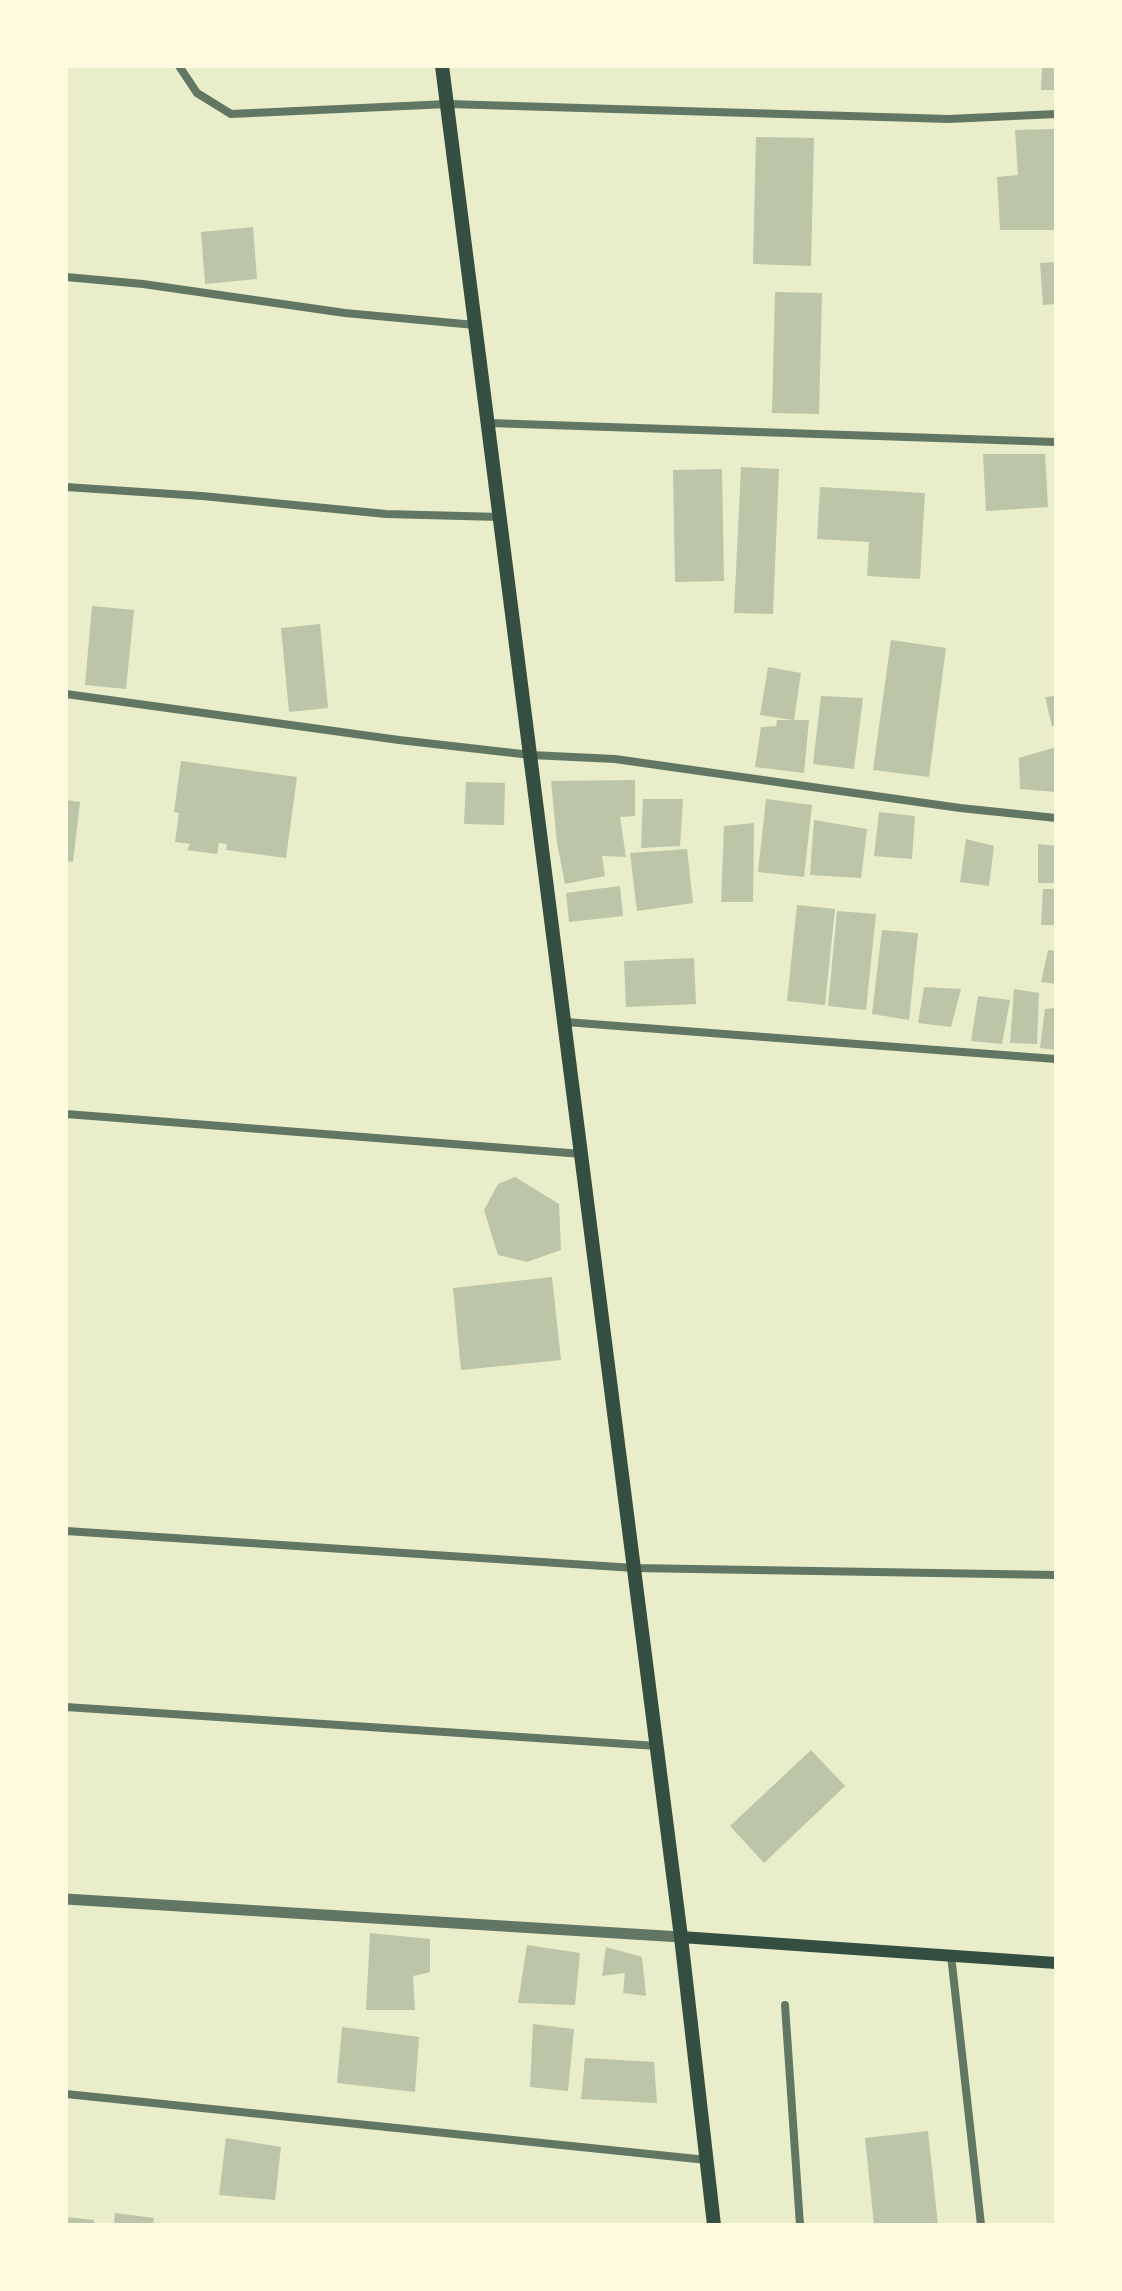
<!DOCTYPE html>
<html>
<head>
<meta charset="utf-8">
<style>
  body { margin:0 }
  #map { position:relative; width:1122px; height:2291px; overflow:hidden; background:#e9edc9; font-family:"Open Sans",sans-serif }
  canvas { display:block }
  .frame { position:absolute; inset:0; border:68px solid #fefae0; pointer-events:none }
</style>
</head>
<body>
<div id="map">
<canvas width="1122" height="2291"></canvas>
<div class="frame"></div>
</div>
<script>
const context = document.querySelector('canvas').getContext('2d');
context.lineJoin = 'round';
function fillPath(path, color) { context.fillStyle = color; context.fill(path, 'evenodd'); }
function strokePath(path, color, width, dash) { context.strokeStyle = color; context.lineWidth = width; context.lineCap = dash ? 'butt' : 'round'; context.setLineDash(dash || []); context.stroke(path); }
const building = new Path2D(`
  M1042 66H1056V90H1041Z
  M1056 129V230H1000L997 177 1018 175 1015 130Z
  M756 137 814 138 811 266 753 264Z
  M253 227 257 279 205 284 201 232Z
  M1056 262V304L1043 305 1040 263Z
  M775 292 822 293 819 414 772 413Z
  M983 454H1045L1048 507 986 511Z
  M741 467 779 469 773 614 734 613Z
  M722 469 724 581 675 582 673 470Z
  M820 487 925 493 920 579 867 576 869 542 817 539Z
  M92 606 134 610 126 689 85 685Z
  M320 624 328 708 289 712 281 628Z
  M891 640 946 648 929 777 873 770Z
  M768 667 801 673 794 720H809L804 773 755 767 761 727 776 726 777 720H793L760 715Z
  M821 696 863 698 854 769 813 764Z
  M1056 696V726H1052L1045 697Z
  M1056 747V792L1020 789 1019 758Z
  M181 761 297 777 286 858 226 850 227 844 219 843 217 854 187 850 190 844 175 842 179 813 174 812Z
  M635 780V816L620 817 626 857 602 856 605 876 565 884 557 843 551 781Z
  M466 782 505 783 504 825 464 824Z
  M643 799H683L680 846 641 848Z
  M766 799 812 805 804 877 758 872Z
  M66 800 80 802 73 862 66 861Z
  M879 812 915 816 912 859 874 856Z
  M814 820 867 829 861 878 810 875Z
  M754 823 753 902H721L724 826Z
  M966 839 994 846 989 886 960 882Z
  M1038 844 1056 846V883H1038Z
  M687 849 693 903 637 911 630 853Z
  M620 886 623 916 569 922 566 893Z
  M1043 889H1056V925H1041Z
  M797 905 835 909 825 1005 787 1001Z
  M837 911 876 914 866 1010 828 1006Z
  M882 930 918 933 909 1020 872 1014Z
  M1048 950 1056 951V984L1041 982Z
  M694 958 696 1004 626 1007 624 961Z
  M924 987 961 989 951 1027 918 1023Z
  M1014 989 1039 993 1037 1044 1010 1043Z
  M978 996 1010 1000 1002 1044 971 1041Z
  M1056 1008V1050L1040 1048 1045 1009Z
  M515 1177 559 1204 561 1250 527 1262 498 1255 484 1210 498 1184Z
  M552 1277 561 1360 461 1370 453 1288Z
  M811 1750 845 1786 764 1863 730 1826Z
  M370 1933 430 1939V1972L413 1976 415 2010H366Z
  M527 1945 580 1953 575 2005 518 2003Z
  M606 1947 642 1957 646 1996 623 1993 625 1973 602 1976Z
  M533 2024 574 2029 568 2091 530 2087Z
  M342 2027 419 2037 415 2092 337 2083Z
  M585 2058 654 2062 657 2103 581 2099Z
  M928 2131 938 2225H874L865 2138Z
  M226 2138 281 2147 275 2200 219 2195Z
  M115 2213 154 2218 153 2225H114Z
  M66 2217 94 2220V2225H66Z`);
const minor = new Path2D(`
  M179 66 197 93 231 114 448 104 949 119 1056 114
  M66 277 143 284 345 313 475 325
  M489 423 1056 442
  M66 487 202 496 386 514 500 517
  M66 694 399 740 531 755 615 759 960 808 1056 818
  M565 1022 1056 1059
  M66 1114 582 1154
  M66 1531 634 1568 1056 1575
  M66 1707 657 1746
  M951 1955 981 2225
  M785 2005 800 2225
  M66 2094 707 2160`);
const tertiary = new Path2D(`
  M66 1899 681 1937`);
const secondary = new Path2D(`
  M681 1937 1056 1963`);
const primary = new Path2D(`
  M442 66 681 1937 714 2225`);
fillPath(building, '#bcc5a7');
strokePath(minor, '#617663', 8);
strokePath(tertiary, '#617663', 11);
strokePath(secondary, '#344e41', 12);
strokePath(primary, '#344e41', 14);
</script>
</body>
</html>
